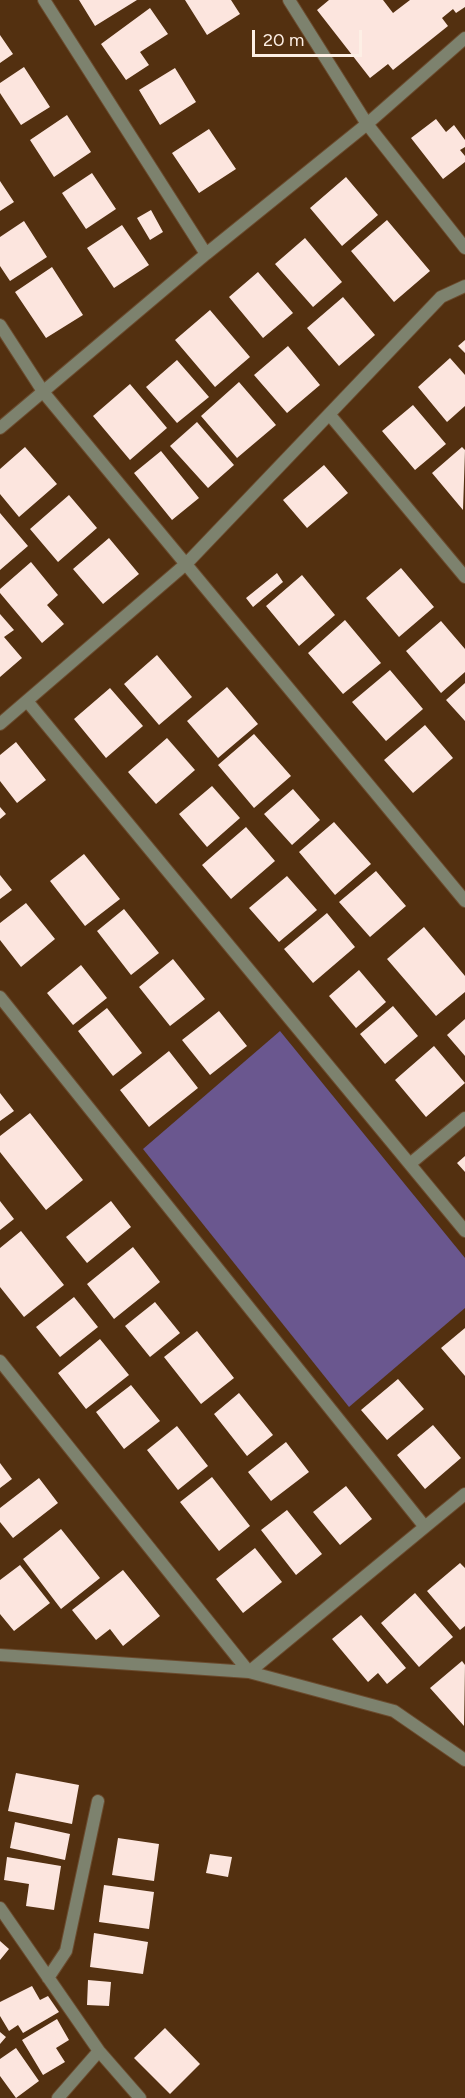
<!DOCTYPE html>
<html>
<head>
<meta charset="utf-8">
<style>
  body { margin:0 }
  #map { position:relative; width:465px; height:2098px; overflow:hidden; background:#533010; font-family:Figtree,sans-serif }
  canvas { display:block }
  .scale { position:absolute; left:252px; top:30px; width:110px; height:27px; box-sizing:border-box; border:3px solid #fdefe5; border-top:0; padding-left:8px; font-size:18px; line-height:21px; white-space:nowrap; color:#fdefe5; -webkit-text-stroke:4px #533010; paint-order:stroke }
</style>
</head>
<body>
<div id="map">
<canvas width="465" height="2098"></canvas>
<div class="scale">20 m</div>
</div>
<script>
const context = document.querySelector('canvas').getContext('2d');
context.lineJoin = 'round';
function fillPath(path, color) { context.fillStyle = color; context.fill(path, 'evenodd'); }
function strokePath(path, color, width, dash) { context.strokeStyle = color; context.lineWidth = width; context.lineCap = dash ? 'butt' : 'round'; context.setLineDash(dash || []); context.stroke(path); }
const green = new Path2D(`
  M280 1031 465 1258V1308L349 1407 143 1149Z`);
const building = new Path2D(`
  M79 0H137L95 26Z
  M185 0H231L240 14 207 35Z
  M329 0H383L393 13 410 0H465V7L456 13 453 9 442 18 448 26 393 70 388 64 370 78 317 10Z
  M150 8 168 34 140 52 149 65 126 80 101 44Z
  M0 35 13 54 0 63Z
  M24 67 50 107 21 125 0 93V83Z
  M175 68 196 102 160 125 139 90Z
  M67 115 91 152 54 177 30 140Z
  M436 119 446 132 454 125 465 140V147L460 150 465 156V162L443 179 411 138Z
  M209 129 236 169 199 193 172 153Z
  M92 173 116 209 86 229 62 193Z
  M346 177 378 215 342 246 310 208Z
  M0 181 14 202 0 211Z
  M151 210 163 232 150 240 137 218Z
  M387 220 430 271 394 302 351 251Z
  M24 221 47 257 10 281 0 266V237Z
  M122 225 149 265 114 288 87 248Z
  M305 238 342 282 313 307 275 264Z
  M52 267 83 315 46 338 15 292Z
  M258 272 293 313 263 338 229 297Z
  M343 297 375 335 339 366 307 328Z
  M210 310 250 357 215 387 175 340Z
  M465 340V353L458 346Z
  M288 346 320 385 287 413 254 375Z
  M450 358 465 375V406L447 422 418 387Z
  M177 360 209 397 177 423 146 387Z
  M239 382 276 425 237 458 201 416Z
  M130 384 167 428 130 460 93 416Z
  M413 405 446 444 415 470 382 431Z
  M197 422 234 465 208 488 170 446Z
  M25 447 57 484 19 517 0 494V469Z
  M462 447 465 450 463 510 432 473Z
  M161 451 199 498 172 520 134 473Z
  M324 465 348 493 307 528 283 500Z
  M69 495 97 528 58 562 30 529Z
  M0 513 28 546 0 570Z
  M109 538 139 574 103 604 73 569Z
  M31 562 58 595 47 605 64 624 42 643 0 593V589Z
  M401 568 434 607 399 637 366 598Z
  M277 573 283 582 253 607 246 598Z
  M302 575 335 615 299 646 266 606Z
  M0 614 14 630 4 637 22 658 0 677Z
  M345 620 381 663 343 694 308 653Z
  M441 621 465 649V672L441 693 406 651Z
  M157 655 192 697 159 725 124 684Z
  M390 670 423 709 386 741 352 702Z
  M465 683V721L446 700Z
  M227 687 258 724 218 758 187 721Z
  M110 688 143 726 106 758 74 719Z
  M425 725 453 758 413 793 384 760Z
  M254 734 291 776 254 808 218 765Z
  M167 738 195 770 156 804 128 772Z
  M16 742 46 780 17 803 0 781V755Z
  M212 786 240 818 207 847 179 814Z
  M293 789 320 820 292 845 264 814Z
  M0 807 6 814 0 819Z
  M334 822 371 864 335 895 299 852Z
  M246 827 275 861 231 899 202 865Z
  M84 854 120 899 85 926 50 881Z
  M376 871 406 906 370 937 339 902Z
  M0 875 12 890 0 899Z
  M287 876 317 910 279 942 249 908Z
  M26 903 55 939 21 967 0 940V923Z
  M124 909 159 953 131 975 97 931Z
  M327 913 355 947 313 983 284 949Z
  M424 927 465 976V992L436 1016 387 959Z
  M173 959 205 999 170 1026 139 987Z
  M81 965 107 998 73 1025 47 993Z
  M359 970 386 1002 356 1028 329 996Z
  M393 1006 418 1036 385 1064 360 1034Z
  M107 1008 142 1053 113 1076 78 1031Z
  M219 1011 247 1046 210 1075 182 1040Z
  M465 1019V1056L447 1035Z
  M434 1046 465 1083 426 1117 395 1080Z
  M169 1051 198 1088 149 1127 120 1090Z
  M0 1093 14 1111 0 1121Z
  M30 1113 83 1180 46 1210 0 1152V1136Z
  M465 1156V1172L457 1163Z
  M0 1201 14 1219 0 1230Z
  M111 1201 131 1227 87 1263 66 1237Z
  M21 1231 64 1285 24 1317 0 1287V1248Z
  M133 1247 160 1282 114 1319 87 1284Z
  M74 1297 98 1327 60 1357 36 1327Z
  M155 1302 180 1333 150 1357 125 1326Z
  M465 1328V1376L441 1348Z
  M197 1331 234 1378 201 1404 164 1357Z
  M100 1339 129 1375 86 1409 58 1373Z
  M398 1379 424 1409 387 1440 361 1410Z
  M131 1385 160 1421 124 1449 96 1412Z
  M239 1393 273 1435 247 1456 214 1414Z
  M433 1425 461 1458 425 1489 397 1455Z
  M177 1426 208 1466 178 1490 147 1450Z
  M286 1442 309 1472 271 1501 248 1472Z
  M0 1463 12 1479 0 1488Z
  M212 1477 250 1526 219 1551 180 1502Z
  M39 1478 58 1503 13 1538 0 1522V1508Z
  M346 1486 372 1519 340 1545 313 1512Z
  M287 1510 322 1554 296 1575 261 1530Z
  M61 1529 100 1578 61 1609 23 1559Z
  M255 1548 282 1582 243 1613 216 1579Z
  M460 1563 465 1568V1626L460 1630 427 1591Z
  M20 1565 50 1603 14 1631 0 1614V1580Z
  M123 1570 160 1616 123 1646 110 1629 96 1640 72 1610Z
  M415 1593 453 1637 419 1667 381 1623Z
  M361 1615 406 1668 387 1684 378 1673 368 1682 332 1639Z
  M462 1661 465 1665 464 1726 430 1688Z
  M16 1773 79 1785 72 1824 8 1811Z
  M15 1822 70 1834 65 1860 10 1848Z
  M118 1838 159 1844 154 1881 112 1875Z
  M210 1854 232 1857 228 1877 206 1873Z
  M7 1857 61 1866 54 1910 26 1906 29 1884 4 1880Z
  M104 1885 154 1892 149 1929 99 1922Z
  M94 1933 148 1942 143 1974 90 1967Z
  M0 1941 9 1949 0 1960Z
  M88 1980 111 1982 109 2006 87 2005Z
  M32 1986 40 2000 48 1996 59 2012 23 2033 18 2025 9 2031 0 2016V2002Z
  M57 2019 69 2040 56 2048 65 2062 43 2075 22 2040Z
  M165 2028 200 2064 170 2094 134 2058Z
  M0 2032 6 2037 0 2044Z
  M16 2048 39 2081 16 2098 0 2076V2059Z`);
const street = new Path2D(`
  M44 0 206 254
  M289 0 367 124 465 248
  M0 325 44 393 465 901
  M329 414 465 577
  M0 428 206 254 367 124 465 38
  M27 701 465 1231
  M0 724 187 563 441 297 465 286
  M0 997 425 1527
  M411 1163 465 1118
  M0 1361 249 1672 465 1494
  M0 1655 249 1672 394 1711 465 1760
  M0 1908 99 2051 140 2098
  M48 1978 66 1951 98 1801
  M58 2098 99 2051`);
fillPath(green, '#6a578f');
fillPath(building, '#fce5de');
strokePath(street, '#6b4b2e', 14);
strokePath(street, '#7d826e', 12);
</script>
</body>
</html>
